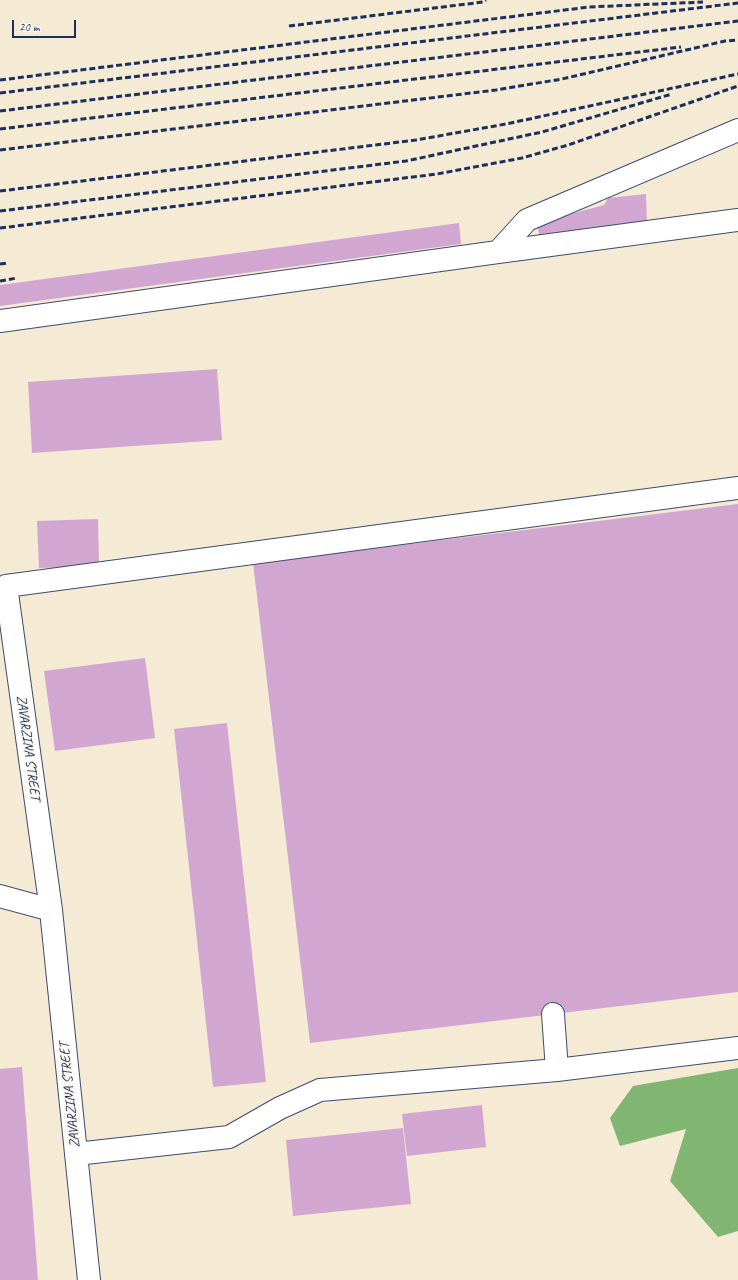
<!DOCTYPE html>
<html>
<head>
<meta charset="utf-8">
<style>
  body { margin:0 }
  #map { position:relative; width:738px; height:1280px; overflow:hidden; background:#f5ead4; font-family:Caveat,sans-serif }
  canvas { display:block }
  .scale { position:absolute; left:12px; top:20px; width:64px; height:18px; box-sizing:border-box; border:2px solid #1b2f5e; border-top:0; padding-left:5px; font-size:12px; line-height:14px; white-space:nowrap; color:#1b2f5e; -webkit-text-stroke:3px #fbf7ec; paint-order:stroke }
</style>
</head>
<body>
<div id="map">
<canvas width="738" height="1280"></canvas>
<div class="scale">20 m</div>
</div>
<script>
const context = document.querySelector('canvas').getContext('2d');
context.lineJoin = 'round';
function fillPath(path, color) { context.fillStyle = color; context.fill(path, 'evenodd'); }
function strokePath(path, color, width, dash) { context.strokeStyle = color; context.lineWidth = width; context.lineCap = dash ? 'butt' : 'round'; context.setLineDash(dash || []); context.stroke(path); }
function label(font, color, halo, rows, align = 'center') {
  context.font = font + ' Caveat,sans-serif'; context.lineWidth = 3; context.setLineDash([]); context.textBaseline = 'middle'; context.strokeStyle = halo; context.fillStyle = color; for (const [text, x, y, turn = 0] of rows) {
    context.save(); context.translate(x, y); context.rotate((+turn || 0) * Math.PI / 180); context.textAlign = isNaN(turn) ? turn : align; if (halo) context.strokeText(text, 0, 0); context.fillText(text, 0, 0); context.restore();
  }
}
const forest = new Path2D(`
  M738 1068V1231L718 1237 670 1181 686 1129 620 1146 610 1118 633 1086Z`);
const building = new Path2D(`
  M646 194 647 226 540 240 537 223 604 205 608 198Z
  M459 223 461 244 0 306V285Z
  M217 369 222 440 32 453 28 382Z
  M738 504V992L310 1043 253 563Z
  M98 519 99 566 39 568 37 521Z
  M145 658 155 738 55 751 44 671Z
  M227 723 266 1082 213 1087 174 729Z
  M22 1067 38 1280H0V1069Z
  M482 1105 486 1147 407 1156 402 1114Z
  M403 1128 411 1204 293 1216 286 1140Z`);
const minor = new Path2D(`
  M498 252 527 220 738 130
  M0 321 498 252 738 220
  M0 896 51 910
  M553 1014 557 1070
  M76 1154 229 1137 280 1108 320 1090 557 1070 738 1048
  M89 1280 51 910 6 586 738 488`);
const rail = new Path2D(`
  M289 26 483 2 486 0
  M0 80 589 7 703 2
  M0 93 738 3
  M0 111 738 21
  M0 129 681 47
  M0 150 496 90 562 79 725 41 738 40
  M0 191 416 140 506 124 738 74
  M0 211 406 161 542 132 672 94
  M0 228 437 174 522 158 568 145 738 86
  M0 264 7 263
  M0 281 17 278`);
const streetNames = [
  ["ZAVARZINA STREET",28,748,82],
  ["ZAVARZINA STREET",70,1095,-96]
];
fillPath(forest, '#80b672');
fillPath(building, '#d1a7d2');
strokePath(minor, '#3c4b70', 24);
strokePath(minor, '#fff', 22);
strokePath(rail, '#1b2f5e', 3, [6, 3]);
label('14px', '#1b2f5e', '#fbf7ec', streetNames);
</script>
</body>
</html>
